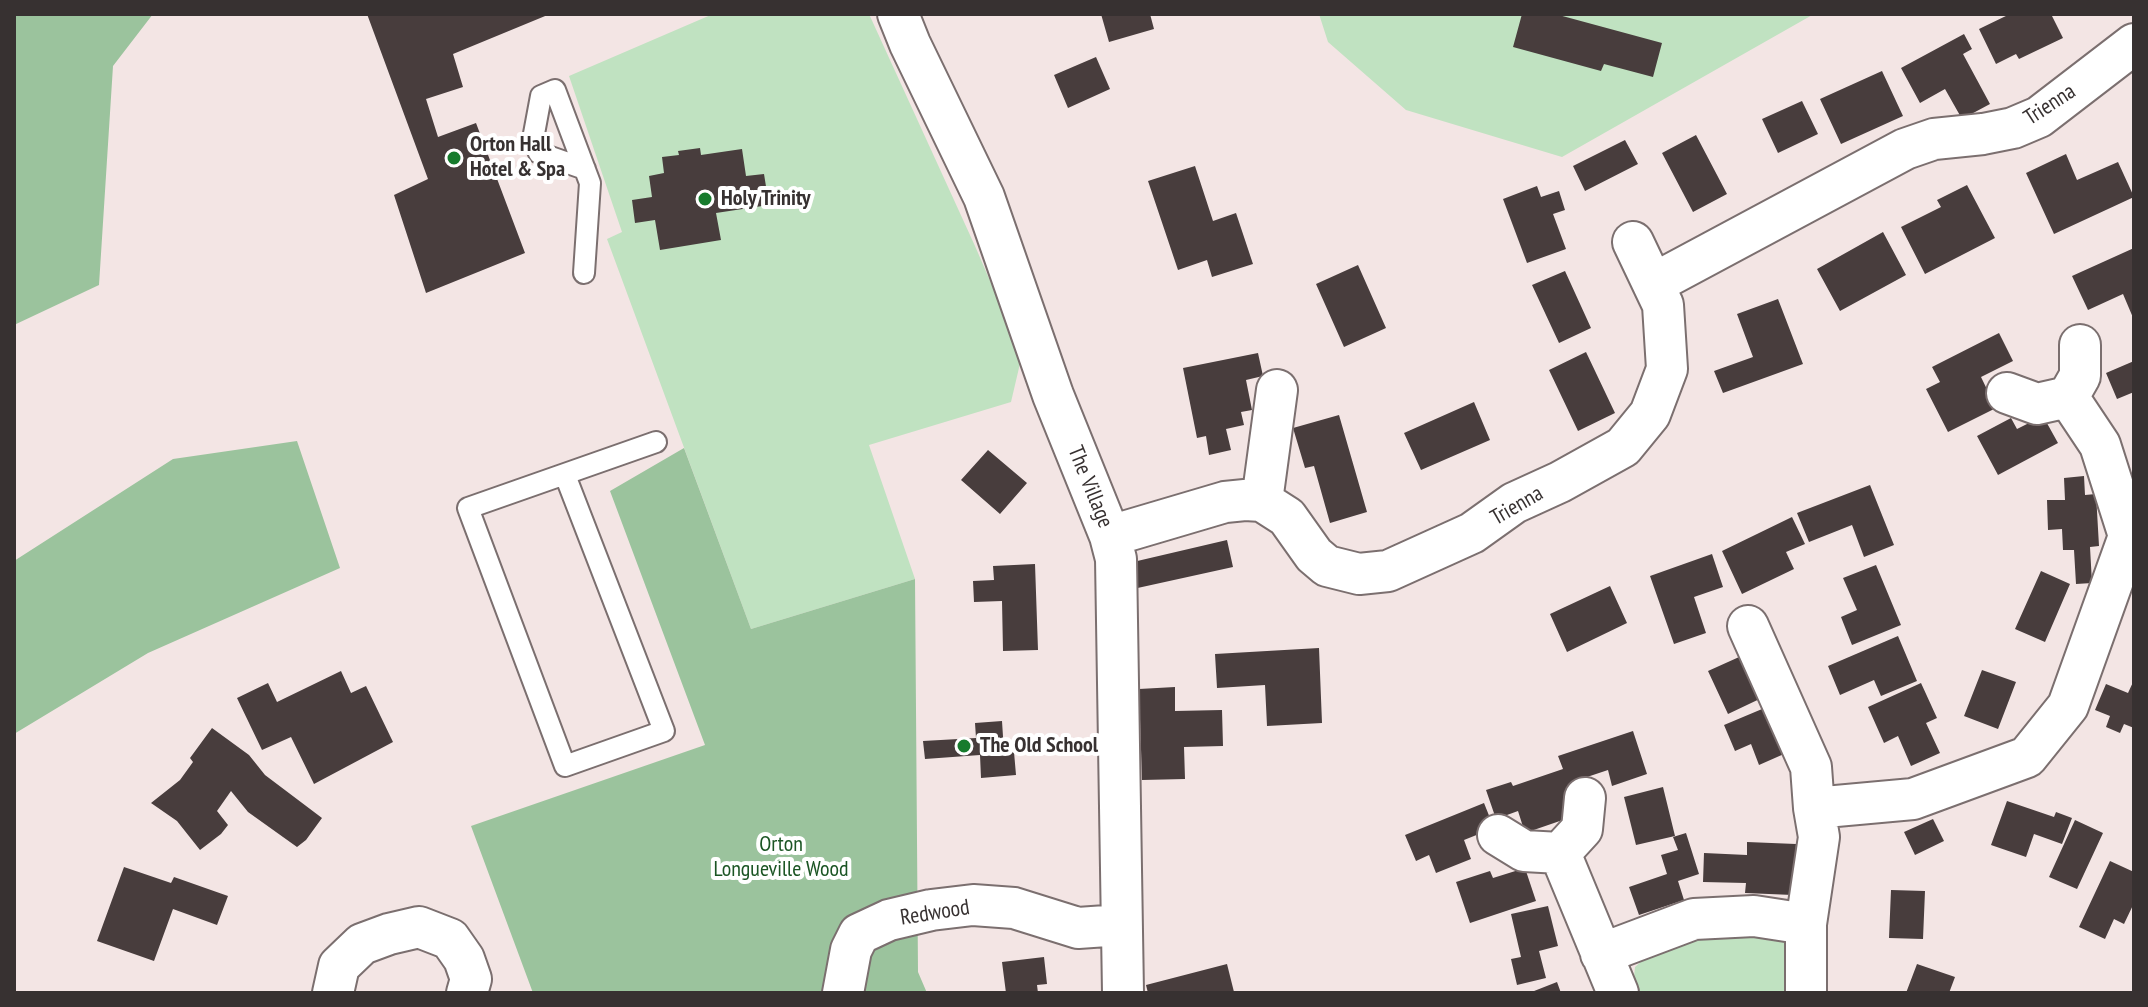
<!DOCTYPE html>
<html>
<head>
<meta charset="utf-8">
<style>
  body { margin:0 }
  #map { position:relative; width:2148px; height:1007px; overflow:hidden; background:#f3e5e4; font-family:"PT Sans Narrow",sans-serif }
  canvas { display:block }
  .frame { position:absolute; inset:0; border:16px solid #373131; pointer-events:none }
</style>
</head>
<body>
<div id="map">
<canvas width="2148" height="1007"></canvas>
<div class="frame"></div>
</div>
<script>
const context = document.querySelector('canvas').getContext('2d');
context.lineJoin = 'round';
function fillPath(path, color) { context.fillStyle = color; context.fill(path, 'evenodd'); }
function strokePath(path, color, width, dash) { context.strokeStyle = color; context.lineWidth = width; context.lineCap = dash ? 'butt' : 'round'; context.setLineDash(dash || []); context.stroke(path); }
function label(font, color, halo, rows, align = 'center') {
  context.font = font + ' "PT Sans Narrow",sans-serif'; context.lineWidth = 8; context.setLineDash([]); context.textBaseline = 'middle'; context.strokeStyle = halo; context.fillStyle = color; for (const [text, x, y, turn = 0] of rows) {
    context.save(); context.translate(x, y); context.rotate((+turn || 0) * Math.PI / 180); context.textAlign = isNaN(turn) ? turn : align; if (halo) context.strokeText(text, 0, 0); context.fillText(text, 0, 0); context.restore();
  }
}
const green = new Path2D(`
  M713 14H869L975 246 1022 355 1011 402 869 445 915 579 751 629 607 239 622 232 569 76Z
  M1319 14H1814L1562 157 1406 110 1328 42Z
  M1780 930 1793 944 1792 993H1635L1633 987 1635 967 1652 952 1691 934Z`);
const forest = new Path2D(`
  M14 14H153L113 66 99 285 14 325Z
  M297 441 340 568 148 653 14 734V561L173 459Z
  M684 448 751 629 915 579 918 972 927 993H533L471 826 705 745 610 491Z`);
const building = new Path2D(`
  M367 14H550L453 54 463 87 426 99 438 137 476 123 525 253 426 293 394 195 428 179Z
  M1101 14H1150L1154 29 1109 42Z
  M1522 14H1555L1662 43 1653 77 1604 64 1601 71 1513 47Z
  M2010 14H2051L2063 38 2019 59 2016 54 1996 64 1979 29Z
  M1964 34 1972 49 1963 54 1990 104 1962 119 1945 89 1920 103 1901 68Z
  M1096 57 1110 89 1068 108 1054 75Z
  M1882 71 1903 116 1841 144 1820 99Z
  M1802 101 1818 134 1778 153 1762 119Z
  M1696 135 1727 194 1693 212 1662 153Z
  M1625 140 1638 164 1585 191 1573 166Z
  M700 148 701 155 742 149 746 176 764 174 769 205 716 213 721 240 660 250 655 220 635 223 632 200 652 197 649 176 664 173 662 157 679 155 678 151Z
  M2066 154 2077 180 2118 162 2134 197 2054 234 2026 173Z
  M1195 166 1213 221 1236 213 1253 264 1212 277 1207 260 1178 270 1148 181Z
  M1967 185 1995 238 1925 274 1901 227 1941 207 1937 200Z
  M1537 186 1541 197 1559 191 1565 210 1553 214 1566 249 1527 263 1503 199Z
  M1883 232 1906 275 1840 311 1817 269Z
  M2134 248V320L2123 294 2088 310 2072 276Z
  M1358 265 1386 328 1344 347 1316 284Z
  M1565 271 1591 328 1559 343 1532 285Z
  M1778 299 1803 364 1723 393 1714 371 1753 357 1737 314Z
  M1999 333 2013 361 1981 377 1996 408 1948 432 1926 389 1940 382 1932 367Z
  M1586 352 1615 413 1578 431 1549 370Z
  M1258 353 1263 376 1246 380 1252 410 1241 412 1244 425 1226 429 1231 450 1209 455 1206 436 1197 438 1183 368Z
  M2134 361V392L2117 399 2106 373Z
  M1474 402 1490 440 1421 470 1404 433Z
  M1339 415 1367 512 1330 523 1314 466 1305 468 1293 428Z
  M2043 416 2058 443 1998 475 1977 436 2011 418 2017 429Z
  M988 450 1027 483 1000 514 961 480Z
  M2084 476 2085 495 2096 494 2099 546 2090 547 2092 583 2076 584 2074 550H2063L2062 529 2048 530 2047 500H2065L2064 478Z
  M1870 485 1894 545 1864 557 1852 525 1809 542 1797 513Z
  M1792 517 1805 544 1786 552 1794 569 1742 594 1722 551Z
  M1227 540 1233 567 1133 589V562Z
  M1712 554 1723 587 1694 597 1706 633 1674 644 1650 576Z
  M1035 564 1038 650 1003 651 1002 601 974 602 973 581 994 580 993 566Z
  M1876 565 1901 625 1852 645 1841 617 1857 610 1843 578Z
  M2041 571 2070 584 2045 642 2015 629Z
  M1610 586 1627 623 1567 652 1550 614Z
  M1898 636 1917 681 1881 696 1874 680 1840 695 1828 666Z
  M1319 648 1322 723 1267 726 1265 685 1217 688 1215 654Z
  M1748 653 1768 695 1728 714 1708 671Z
  M1982 670 2016 682 1998 729 1964 716Z
  M341 671 351 693 366 686 393 742 314 784 291 737 262 750 237 698 268 683 277 702Z
  M2134 680V728L2124 724 2120 733 2106 727 2110 716 2095 710 2106 684 2128 693Z
  M1921 683 1937 718 1926 723 1940 753 1911 766 1898 736 1884 743 1868 707Z
  M1175 687V711L1222 710 1223 746 1184 747 1185 779 1142 780 1139 689Z
  M1774 704 1793 750 1759 765 1751 744 1735 751 1724 725Z
  M1002 721 1004 752H1014L1016 775 981 778 980 755 925 759 923 741 976 738 975 723Z
  M212 728 249 755 265 775 322 818 306 840 297 847 248 812 231 791 217 811 228 825 221 834 200 850 177 821 151 803 180 780 193 762 190 758Z
  M1633 731 1647 774 1612 786 1608 770 1572 782 1583 813 1525 833 1518 811 1496 819 1486 790 1511 782 1513 786 1563 769 1558 756Z
  M1663 787 1675 836 1636 845 1624 797Z
  M2007 801 2054 817 2056 812 2072 818 2062 844 2034 834 2026 857 1991 845Z
  M1484 803 1494 828 1464 840 1471 859 1436 873 1429 855 1416 861 1405 835Z
  M1933 819 1944 841 1915 855 1904 832Z
  M2075 820 2103 833 2077 889 2049 877Z
  M1686 833 1699 874 1678 881 1684 900 1639 915 1629 887 1667 874 1661 855 1678 850 1673 837Z
  M1747 842 1796 844 1793 895 1745 893 1746 883 1703 882 1704 853 1747 855Z
  M2110 861 2134 872V903L2124 924 2114 919 2105 939 2079 927Z
  M124 867 171 883 174 877 228 896 217 925 173 909 154 961 97 941Z
  M1525 868 1536 901 1470 923 1456 882 1490 871 1493 878Z
  M1891 890 1925 891 1923 939 1889 938Z
  M1548 906 1558 946 1539 951 1546 978 1517 985 1511 959 1521 957 1511 914Z
  M1044 957 1047 984 1037 985 1038 993H1006L1002 962Z
  M1227 964 1234 992 1148 993 1146 985Z
  M1917 964 1955 977 1949 993H1906Z
  M1557 982 1561 993H1529Z`);
const service = new Path2D(`
  M584 273 590 183 555 90 541 96 533 139 539 153 585 169
  M565 475 664 731 565 766 468 508 656 442`);
const minor = new Path2D(`
  M898 14 910 44 984 197 1053 395 1110 536 1116 559 1123 993
  M1653 284 1905 149 1934 139 1983 134 2013 128 2039 117 2134 44
  M2007 393 2037 404 2068 397 2080 376V345
  M2068 397 2100 445 2129 536
  M1262 501 1277 390
  M1110 536 1225 502 1245 500 1262 501 1287 517 1314 555 1327 566 1359 574 1388 571 1472 533 1514 503 1560 482 1623 447 1650 414 1667 369 1663 305 1633 242
  M1748 626 1811 767 1814 808 1819 837 1806 924V993
  M1814 808 1913 799 2027 757 2068 706 2129 536 2134 535
  M1498 835 1524 851 1560 853 1582 829 1585 798
  M1560 853 1618 993
  M1601 954 1694 919 1754 916 1806 924
  M333 993 339 966 362 944 389 934 419 927 450 939 464 959 471 979 467 993
  M843 993 851 950 859 934 889 920 931 910 973 905 1014 908 1078 928 1121 925`);
const markers = [
  [454,158,8,"#177b2d"],
  [705,199,8,"#177b2d"],
  [964,746,8,"#177b2d"]
];
const streetNames = [
  ["Trienna",2050,105,-33],
  ["The Village",1090,487,68],
  ["Trienna",1517,506,-30],
  ["Redwood",935,913,-9]
];
const poiNames = [
  ["Orton Hall",470,145],
  ["Hotel & Spa",470,170],
  ["Holy Trinity",721,199],
  ["The Old School",980,746]
];
const parkNames = [
  ["Orton",781,845],
  ["Longueville Wood",781,870]
];
fillPath(green, '#c0e2c1');
fillPath(forest, '#9bc39d');
fillPath(building, '#483d3d');
strokePath(service, '#7b6f6f', 24);
strokePath(minor, '#7b6f6f', 44);
strokePath(service, '#fff', 20);
strokePath(minor, '#fff', 40);
for (const [x, y, r, color] of markers) { const dot = new Path2D(); dot.arc(x, y, r, 0, 2 * Math.PI); context.fillStyle = color; context.fill(dot); strokePath(dot, '#fff', 3); }
label('22px', '#373131', '#fff', streetNames);
label('bold 22px', '#373131', '#fff', poiNames, 'left');
label('22px', '#1b5524', '#fff', parkNames);
</script>
</body>
</html>
